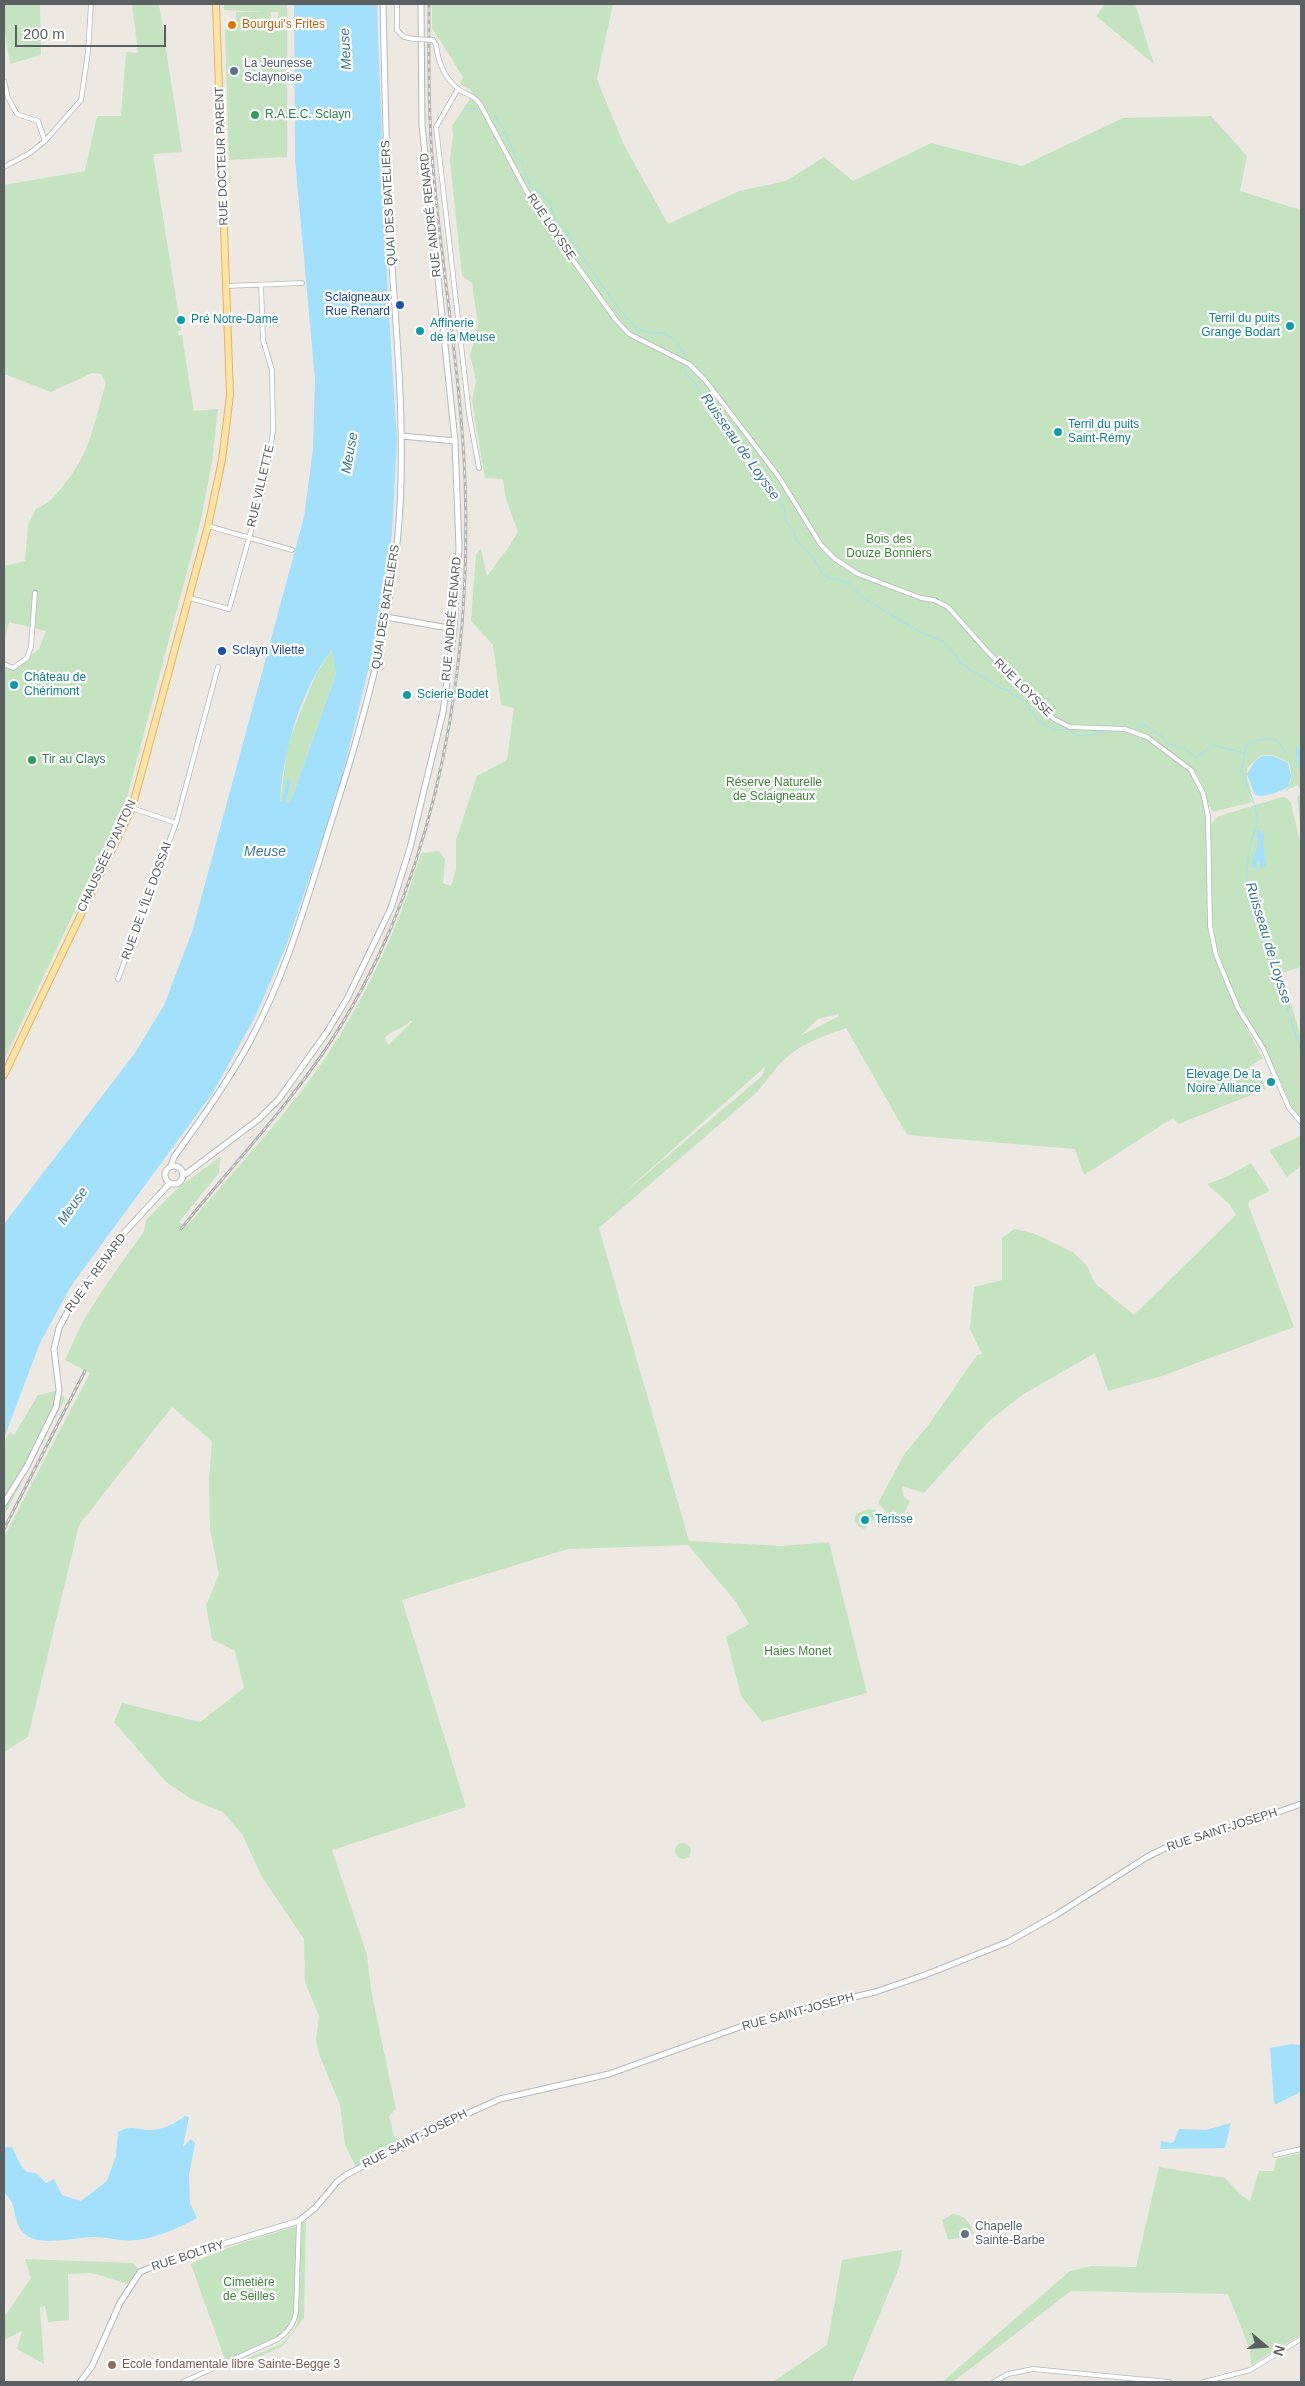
<!DOCTYPE html>
<html>
<head>
<meta charset="utf-8">
<style>
  body { margin:0 }
  #map { position:relative; width:1305px; height:2386px; overflow:hidden; background:#ede9e2; font-family:Helvetica,sans-serif }
  canvas { display:block }
  .frame { position:absolute; inset:0; border:5px solid #5a5f62; pointer-events:none }
  .north { position:absolute; left:1240px; top:2321px; width:50px; height:50px; -webkit-text-stroke:4px #fff; paint-order:stroke; rotate:108deg; font-size:14px; font-weight:700; line-height:20px; text-align:center; color:#5a5f62 }
  .north::after { content:''; display:block; margin:auto; width:18px; height:22px; background:#5a5f62; clip-path:polygon(50% 0,100% 100%,50% 72%,0 100%) }
  .scale { position:absolute; left:15px; top:25px; width:151px; height:22px; box-sizing:border-box; border:2px solid #5a5f62; border-top:0; padding-left:6px; font-size:15px; line-height:18px; white-space:nowrap; color:#5a5f62; -webkit-text-stroke:4px #fff; paint-order:stroke }
</style>
</head>
<body>
<div id="map">
<canvas width="1305" height="2386"></canvas>
<div class="frame"></div>
<div class="north">N</div>
<div class="scale">200 m</div>
</div>
<script>
const context = document.querySelector('canvas').getContext('2d');
context.lineJoin = 'round';
function fillPath(path, color) { context.fillStyle = color; context.fill(path, 'evenodd'); }
function strokePath(path, color, width, dash) { context.strokeStyle = color; context.lineWidth = width; context.lineCap = dash ? 'butt' : 'round'; context.setLineDash(dash || []); context.stroke(path); }
function label(font, color, halo, rows, align = 'center') {
  context.font = font + ' Helvetica,sans-serif'; context.lineWidth = 4.5; context.setLineDash([]); context.textBaseline = 'middle'; context.strokeStyle = halo; context.fillStyle = color; for (const [text, x, y, turn = 0] of rows) {
    context.save(); context.translate(x, y); context.rotate((+turn || 0) * Math.PI / 180); context.textAlign = isNaN(turn) ? turn : align; if (halo) context.strokeText(text, 0, 0); context.fillText(text, 0, 0); context.restore();
  }
}
const green = new Path2D(`
  M4 4H40L41 55 10 64 4 28Z
  M132 4H159L182 152 153 154 181 330 178 331 179 335H182L194 411 218 409 212 463 201 519 125 805 4 1060V668L15 669 39 649 46 631 9 622 4 642V566L25 561 28 525 36 509C48 504 54 497 62 487 91 453 93 425 106 383L101 374 92 373 51 392 4 374V185L85 171 97 116H121L126 52 138 53Z
  M224 4H287V157L229 160 225 29H236V12H263L224 10ZM271 12H278V28H270Z
  M432 4H613L597 79 623 143 668 224 739 191 786 181 824 157 853 181 931 143 1022 166 1123 118 1211 116 1247 156 1240 191 1301 210V791L1298 785 1285 791C1293 783 1292 774 1289 763L1273 755H1261L1247 768V778L1254 802 1248 793 1252 802 1213 812C1207 804 1207 798 1204 789 1201 780 1196 772 1189 765L1187 766C1224 809 1202 876 1211 928 1218 974 1240 1018 1263 1058L1248 1068 1259 1076 1266 1089 1179 1124 1173 1118 1084 1175 1075 1149 907 1135 846 1028C821 1037 796 1045 778 1066 770 1075 764 1085 755 1094L599 1228 689 1541 781 1546 829 1542 867 1693 762 1722 741 1696 726 1637 749 1624 736 1602 688 1545 568 1549 402 1600 466 1807 332 1850 367 1955 371 1990 396 2109 389 2116 394 2136 405 2144 357 2169 345 2145 340 2105 319 2054 316 2039 319 2016 305 1982 304 1939 262 1877 242 1834 223 1812 191 1799 166 1782 114 1722 122 1703 200 1722 244 1688 235 1651 212 1639 206 1606 219 1574 210 1529 209 1480 212 1441 172 1407 79 1525 28 1737 4 1752V1537L90 1373 65 1360 83 1321 106 1285 144 1231 146 1220 180 1186 220 1157 219 1173 179 1222 187 1226C225 1182 264 1139 300 1093 353 1025 397 936 421 853L439 851 445 859 443 883 451 886 456 870V840L477 776 507 760 514 708 501 705 493 645 471 621 476 554 481 549 487 576 508 548 518 532 506 499 503 479 485 478 472 401 476 381 470 355 478 325 472 283 462 276 450 160 453 135 452 126 473 94 470 89 460 84 463 77 432 28ZM838 1014 839 1016 800 1036 818 1019ZM410 1021H413L388 1045 385 1038C396 1027 401 1031 410 1021ZM766 1066 762 1076 618 1198Z
  M1105 4H1135L1154 64 1096 16Z
  M332 650 336 674 291 800 288 804 286 802 291 783 282 802H280L288 743 316 674Z
  M1301 794V830L1297 797Z
  M1282 797 1287 798 1291 803 1301 846V967L1279 974 1292 1007 1301 1038V1119L1295 1113 1265 1049 1230 988 1216 944 1212 918 1210 825 1219 816Z
  M1301 1136V1166L1287 1177 1269 1150Z
  M1251 1163 1270 1191 1249 1201 1248 1204 1294 1327 1162 1376 1108 1391 1095 1353 1022 1395 988 1422 924 1493 902 1486 903 1496 910 1501 900 1522 889 1515 878 1503 905 1453 927 1427 977 1355 982 1354 970 1329 974 1287 1002 1280V1238L1014 1229 1033 1233 1073 1252 1087 1266 1095 1283 1134 1315 1236 1215 1229 1204 1207 1184 1226 1177Z
  M59 1390 65 1399 4 1516V1443L10 1432 14 1435 38 1395Z
  M869 1509 876 1510 877 1516 864 1529 858 1526 854 1518 858 1513Z
  M675 1851a8 8 0 1 1 16 0a8 8 0 1 1-16 0Z
  M1301 2153V2335L1251 2365 1250 2350 1228 2294 1071 2291 953 2382H942L1070 2271 1092 2266 1136 2267 1159 2167 1225 2178 1242 2196 1250 2201 1259 2171H1274L1276 2159Z
  M953 2214C965 2215 970 2222 974 2234L948 2240 942 2220Z
  M306 2221 304 2318 282 2347 237 2365 234 2360 239 2358 241 2361 281 2344 290 2335 297 2324 301 2272 299 2271 301 2223Z
  M297 2226 294 2317 284 2333 225 2360 191 2264 224 2249Z
  M902 2250 900 2265 852 2382H773L827 2345 842 2260Z
  M25 2259 133 2263 140 2272 131 2285 92 2273 68 2274 69 2320 48 2322 45 2306 40 2307 44 2364 17 2349 22 2331 4 2340V2317L31 2278Z`);
const water = new Path2D(`
  M294 4H377L388 299 397 440 392 534 377 634 338 793 287 944 254 1019 212 1094 71 1286 40 1343 4 1438V1224L135 1053 164 1005 192 932 304 517 313 449 315 380 295 159ZM332 650 336 674 291 800 288 803 286 802 291 783 290 780 287 779 282 802H280C283 752 300 690 332 650Z
  M1295 745 1301 751V779Z
  M1262 756H1273L1288 763 1291 776 1289 786C1282 791 1265 798 1255 795L1247 774 1255 761Z
  M1257 830H1260L1264 835 1263 843 1266 865 1261 869 1259 860 1256 862 1258 868 1251 867 1258 844Z
  M1291 2044 1301 2045V2092L1276 2104 1274 2103 1270 2048Z
  M185 2116 189 2117 183 2147 191 2139 195 2143 189 2175 190 2203 197 2218C180 2228 155 2238 136 2240 122 2242 107 2237 94 2237 76 2237 42 2247 26 2235 11 2224 19 2203 4 2193L5 2147H12L21 2166 27 2172 36 2173 46 2183 54 2179 62 2195 81 2201 107 2181 116 2156 118 2132C130 2125 136 2129 148 2130 163 2130 174 2124 185 2116Z
  M1231 2123 1225 2148 1160 2149 1161 2141 1173 2143 1179 2129 1206 2130Z`);
const stream = new Path2D(`
  M466 109 469 108 478 110
  M495 116 503 128 516 157 522 162 529 183 549 201 556 221 568 232C574 246 623 318 635 326 656 342 665 319 685 355L683 363 685 373 696 384 707 406 717 411 732 436 736 438 775 494 784 508 786 522 794 531 796 540 814 559 822 573 829 578 848 582 863 598 920 632 943 641 957 656 960 663 1000 688 1011 691 1012 695 1020 698 1040 722 1055 730 1067 729 1077 735 1088 736 1108 730
  M1135 728 1141 725 1146 726 1163 737 1168 744 1181 748 1183 746 1195 758C1201 752 1207 751 1213 745L1244 753
  M1254 804 1241 770 1247 745C1255 740 1270 735 1278 741 1282 745 1282 750 1287 754
  M1255 805 1258 823C1250 836 1246 866 1247 882L1301 1051`);
const minor = new Path2D(`
  M397 4V30L404 37 414 39
  M436 45C438 61 444 77 457 88 466 96 471 92 480 104L528 194 547 224 616 320 629 334 689 364 705 380 779 477 821 545 835 559 858 574 921 598 934 600 948 607 987 651 1054 719 1070 727 1125 729 1147 737 1191 770 1203 793 1208 816 1210 926 1216 955 1238 1008 1263 1048 1289 1108 1301 1122
  M4 81 8 98 17 114 38 121 45 141
  M458 89 436 127 469 414 479 468
  M4 167 30 153 45 141 81 100 88 52 91 4
  M227 286 302 283
  M208 526 292 550
  M190 598 229 609 264 485 273 432 272 370 263 340 261 285
  M4 664 13 668 27 658 31 647 35 593
  M132 808 176 823
  M118 979 176 823 218 667
  M1275 2155 1301 2149
  M183 2382 276 2340C286 2334 294 2324 296 2312L299 2221
  M994 2382 1008 2374 1033 2369 1169 2382
  M1204 2382 1250 2370 1301 2339`);
const tertiary = new Path2D(`
  M402 436 455 441
  M386 617 454 629
  M165 1175a9 9 0 1 1 18 0a9 9 0 1 1-18 0Z
  M171 1166 174 1157C201 1120 228 1082 250 1041 289 969 310 888 335 810 369 703 399 593 401 480 403 403 396 327 391 251 386 169 385 86 383 4
  M183 1176 259 1119 279 1099 327 1032 348 997 391 908 410 848 443 712 454 629 459 548 455 441 422 125 421 4
  M4 1503 27 1466 56 1407 59 1390 54 1349 59 1328 68 1311 122 1235 170 1183
  M80 2382 92 2366 120 2303 140 2272 164 2262 299 2221 316 2207 337 2182 346 2175 451 2121 500 2099 609 2074 759 2020 875 1992 925 1975 1008 1942 1056 1915 1147 1857 1177 1842 1244 1824 1301 1804`);
const primary = new Path2D(`
  M4 1075 132 808 208 526 222 460 230 395 216 4`);
const rail = new Path2D(`
  M181 1229C237 1159 300 1095 346 1017 439 861 472 660 465 480 461 376 442 272 433 167 428 113 429 58 429 4
  M4 1529 85 1371`);
const minorBridge = new Path2D(`
  M414 39 433 40 436 45`);
const markers = [
  [232,25,5,"#e8710a"],
  [234,71,5,"#5c6f8a"],
  [255,115,5,"#2e9e5b"],
  [400,305,5,"#1a4fb4"],
  [181,320,5,"#0f9aa8"],
  [1290,326,5,"#0f9aa8"],
  [420,331,5,"#0f9aa8"],
  [1058,432,5,"#0f9aa8"],
  [222,651,5,"#1a4fb4"],
  [14,685,5,"#0f9aa8"],
  [407,695,5,"#0f9aa8"],
  [32,760,5,"#2e9e5b"],
  [1271,1082,5,"#0f9aa8"],
  [865,1520,5,"#0f9aa8"],
  [965,2234,5,"#6b7280"],
  [112,2365,5,"#8d6e63"]
];
const foodNames = [
  ["Bourgui's Frites",242,25]
];
const serviceNames = [
  ["La Jeunesse",244,64],
  ["Sclaynoise",244,78]
];
const leisureNames = [
  ["R.A.E.C. Sclayn",265,115],
  ["Tir au Clays",42,760]
];
const streetNames = [
  ["RUE DOCTEUR PARENT",222,156,-92],
  ["QUAI DES BATELIERS",389,203,-93],
  ["RUE ANDRÉ RENARD",431,215,-96],
  ["RUE LOYSSE",551,227,56],
  ["RUE VILLETTE",261,486,-77],
  ["QUAI DES BATELIERS",386,607,-81],
  ["RUE ANDRÉ RENARD",452,619,-85],
  ["RUE LOYSSE",1023,688,45],
  ["CHAUSSÉE D'ANTON",107,856,-65],
  ["RUE DE L'ÎLE DOSSAI",147,901,-70],
  ["RUE A. RENARD",96,1273,-54],
  ["RUE SAINT-JOSEPH",1222,1830,-18],
  ["RUE SAINT-JOSEPH",798,2012,-15],
  ["RUE SAINT-JOSEPH",415,2139,-27],
  ["RUE BOLTRY",188,2256,-18]
];
const transitNames = [
  ["Sclaigneaux",390,298],
  ["Rue Renard",390,312],
  ["Sclayn Vilette",232,651,"left"]
];
const cultureNames = [
  ["Terril du puits",1280,319,"right"],
  ["Grange Bodart",1280,333,"right"],
  ["Pré Notre-Dame",191,320],
  ["Affinerie",430,324],
  ["de la Meuse",430,338],
  ["Terril du puits",1068,425],
  ["Saint-Rémy",1068,439],
  ["Château de",24,678],
  ["Chérimont",24,692],
  ["Scierie Bodet",417,695],
  ["Elevage De la",1261,1075,"right"],
  ["Noire Alliance",1261,1089,"right"],
  ["Terisse",875,1520]
];
const parkNames = [
  ["Bois des",889,540],
  ["Douze Bonniers",889,554],
  ["Réserve Naturelle",774,783],
  ["de Sclaigneaux",774,797],
  ["Haies Monet",798,1652],
  ["Cimetière",249,2283],
  ["de Seilles",249,2297]
];
const worshipNames = [
  ["Chapelle",975,2227],
  ["Sainte-Barbe",975,2241]
];
const educationNames = [
  ["Ecole fondamentale libre Sainte-Begge 3",122,2365]
];
const waterNames = [
  ["Meuse",346,49,-93],
  ["Ruisseau de Loysse",740,447,55],
  ["Meuse",350,453,-80],
  ["Meuse",265,852],
  ["Ruisseau de Loysse",1268,943,73],
  ["Meuse",73,1206,-55]
];
fillPath(green, '#c4e4bf');
fillPath(water, '#a3e0fb');
strokePath(stream, '#a3e0fb', 1);
strokePath(minor, '#b4b8bc', 5.5);
strokePath(tertiary, '#b4b8bc', 7);
strokePath(primary, '#ebb15c', 8);
strokePath(minor, '#fff', 4);
strokePath(tertiary, '#fff', 5);
strokePath(primary, '#fce3a8', 6);
strokePath(rail, '#b1b2b2', 3);
strokePath(rail, '#fff', 1, [4]);
strokePath(minorBridge, '#b4b8bc', 5.5, []);
strokePath(minorBridge, '#fff', 4);
for (const [x, y, r, color] of markers) { const dot = new Path2D(); dot.arc(x, y, r, 0, 2 * Math.PI); context.fillStyle = color; context.fill(dot); strokePath(dot, '#fff', 2); }
label('12px', '#c56008', '#fff', foodNames, 'left');
label('12px', '#4e5e75', '#fff', serviceNames, 'left');
label('12px', '#27864d', '#fff', leisureNames, 'left');
label('12px', '#5a5f62', '#fff', streetNames);
label('12px', '#164399', '#fff', transitNames, 'right');
label('12px', '#0d838f', '#fff', cultureNames, 'left');
label('12px', '#3e8338', '#fff', parkNames);
label('12px', '#5b616d', '#fff', worshipNames, 'left');
label('12px', '#785e54', '#fff', educationNames, 'left');
label('italic 14px', '#3c779b', '#fff', waterNames);
</script>
</body>
</html>
